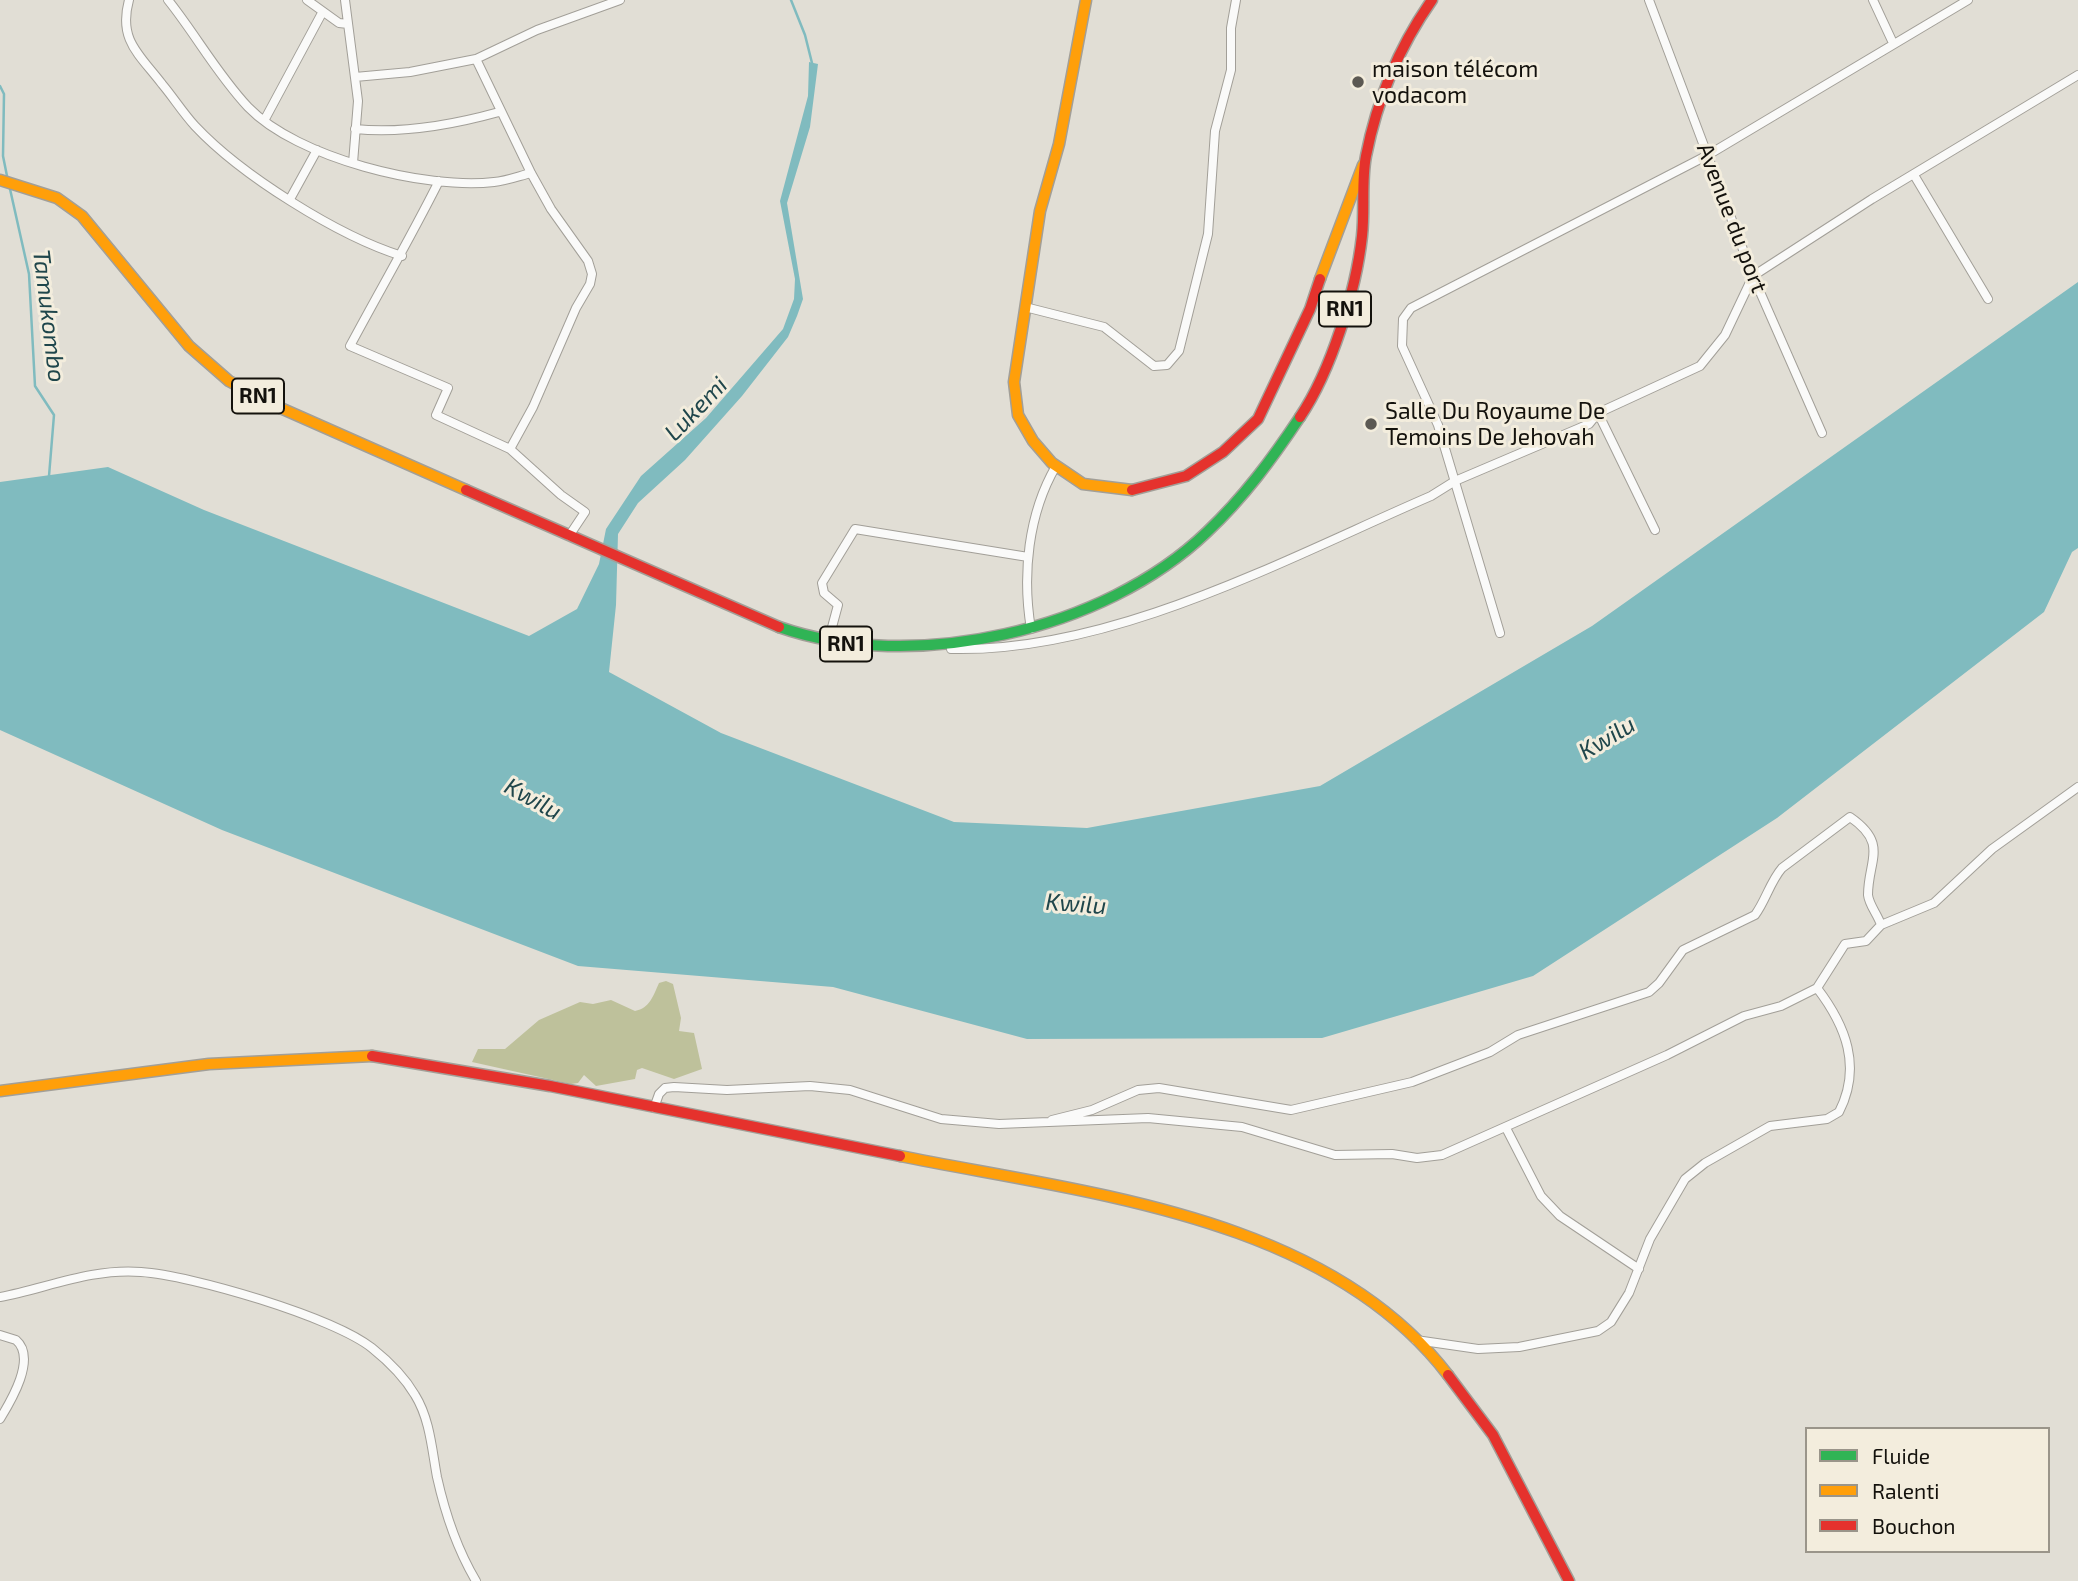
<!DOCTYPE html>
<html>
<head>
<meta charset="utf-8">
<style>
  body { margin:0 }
  #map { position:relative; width:2078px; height:1581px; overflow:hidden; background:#e1ded5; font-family:"Exo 2",sans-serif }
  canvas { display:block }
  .legend { position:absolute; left:1805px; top:1427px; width:245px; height:126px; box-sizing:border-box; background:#f3eddd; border:2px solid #9a958a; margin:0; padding:9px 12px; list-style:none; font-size:21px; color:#14120d }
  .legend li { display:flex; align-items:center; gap:14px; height:35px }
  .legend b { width:35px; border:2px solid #9a958a }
</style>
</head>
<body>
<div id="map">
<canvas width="2078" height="1581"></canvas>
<ul class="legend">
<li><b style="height:9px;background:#30b455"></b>Fluide</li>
<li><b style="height:9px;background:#ff9f0a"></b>Ralenti</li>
<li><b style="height:9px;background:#e5322d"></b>Bouchon</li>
</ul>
</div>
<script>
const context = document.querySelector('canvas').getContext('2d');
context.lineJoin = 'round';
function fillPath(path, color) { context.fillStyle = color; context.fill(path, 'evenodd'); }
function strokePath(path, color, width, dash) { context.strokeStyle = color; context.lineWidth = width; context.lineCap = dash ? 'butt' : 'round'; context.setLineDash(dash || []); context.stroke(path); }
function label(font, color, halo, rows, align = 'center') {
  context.font = font + ' "Exo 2",sans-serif'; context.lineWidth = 6; context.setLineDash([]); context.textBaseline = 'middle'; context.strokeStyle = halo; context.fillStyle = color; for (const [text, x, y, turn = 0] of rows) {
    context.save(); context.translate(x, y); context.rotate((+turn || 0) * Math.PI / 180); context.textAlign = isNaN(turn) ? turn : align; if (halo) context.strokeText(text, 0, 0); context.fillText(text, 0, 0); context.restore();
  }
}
const forest = new Path2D(`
  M666 981 673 984 681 1018 679 1031 694 1033 702 1069 674 1079 642 1068 637 1070 635 1079 596 1086 584 1075 578 1083 571 1084 472 1062 478 1049H505L539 1020 580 1002 593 1004 611 1000 635 1011C650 1008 653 996 659 983Z`);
const water = new Path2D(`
  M809 62 818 64 810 127 787 203 803 299 797 316 788 337 742 396 685 460 638 503 618 534 616 605 609 672 721 733 954 822 1087 828 1320 786 1592 626 2078 282V548L2072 552 2044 612 1777 818 1533 976 1322 1038 1027 1039 833 987 578 966 222 830 0 730V482L108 467 204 510 529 636 577 609 599 564 606 529 641 476 706 418 783 329 794 299 795 279 780 201 808 96Z`);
const stream = new Path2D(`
  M791 0 805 35 812 63
  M0 86 4 94 3 156 7 176
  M10 189 29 274 35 386 54 415 49 476`);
const street = new Path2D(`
  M129 0C118 40 139 54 162 84 173 97 183 113 195 126 241 175 338 236 402 256
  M168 0C196 35 217 74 248 107 297 158 426 190 494 182 506 181 519 176 531 173
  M307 0 339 23 348 24
  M345 0 358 101 353 163
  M1649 0 1753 276 1822 433
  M1873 0 1893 43
  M476 59 531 173 551 209 588 261 592 274 590 284 576 308 533 407 510 449
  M355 77 410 72 476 59 537 30 620 0
  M265 119 322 13
  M355 129C403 134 452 125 499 112
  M1914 175 1988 299
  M439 181C411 237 380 290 350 346L448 388 436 415 510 449 561 495 585 512 569 536
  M290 199 317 150
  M1025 307 1104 327 1154 366 1167 365 1179 351 1208 234 1215 131 1231 70V28L1236 0
  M1598 413 1655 530
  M1031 629C1022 575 1028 514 1056 466
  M1500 633 1438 425 1402 346 1403 319 1411 308 1708 155 1968 0
  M828 642 838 605 824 593 822 583 855 529 1028 557
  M951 649C1113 653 1285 559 1431 496L1455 481 1589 424 1598 413 1700 366 1725 335 1753 276 1872 199 2078 75
  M654 1108 659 1094 665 1088 674 1087 727 1090 810 1086 850 1090 941 1119 999 1124 1148 1118 1242 1127 1335 1155 1392 1154 1417 1158 1442 1155 1667 1055 1744 1016 1781 1006 1817 988 1845 944 1866 941 1881 925 1934 903 1992 849 2078 787
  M1052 1120 1092 1110 1138 1090 1159 1088 1291 1110 1412 1082 1490 1052 1518 1035 1649 992 1659 983 1683 950 1755 915C1766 900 1770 882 1782 868L1850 817C1889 844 1868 860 1868 895 1869 905 1878 915 1881 925
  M1506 1128 1541 1196 1560 1216 1639 1269
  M0 1297C47 1288 92 1268 141 1272 191 1275 333 1317 372 1348 387 1360 405 1378 415 1395 430 1419 432 1450 437 1477 445 1513 457 1549 476 1581
  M0 1335 16 1340C37 1358 11 1401 0 1419
  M1416 1340 1478 1349 1519 1347 1598 1331 1611 1322 1629 1293 1650 1239 1685 1179 1705 1163 1770 1126 1827 1119 1839 1112C1862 1067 1846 1026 1817 988`);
const fast = new Path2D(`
  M779 627C913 674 1104 631 1207 532 1244 497 1272 459 1300 417`);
const slow = new Path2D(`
  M1086 0 1059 144 1040 211 1014 382 1018 415 1033 441 1052 463 1083 484 1132 490
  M0 180 57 198 82 216 189 346 229 381 276 406 466 490
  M1320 279 1363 165
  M0 1091 209 1064 372 1056
  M900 1156C1084 1193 1326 1215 1448 1375`);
const jam = new Path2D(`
  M1300 417C1331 371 1356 291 1362 236 1365 209 1361 182 1366 156 1377 100 1399 47 1432 0
  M466 490 779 627
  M1132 490 1186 476 1223 452 1258 419 1310 309 1320 279
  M372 1056 550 1086 900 1156
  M1448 1375 1493 1435 1569 1581`);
const markers = [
  [1358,82,7,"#5c5953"],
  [1371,424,7,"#5c5953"]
];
const shields = [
  [1345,309,52],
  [258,396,52],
  [846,644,52]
];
const shieldNames = [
  ["RN1",1345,309],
  ["RN1",258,396],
  ["RN1",846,644]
];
const poiNames = [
  ["maison télécom",1372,69],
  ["vodacom",1372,95],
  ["Salle Du Royaume De",1385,411],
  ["Temoins De Jehovah",1385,437]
];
const streetNames = [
  ["Avenue du port",1732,218,69]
];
const waterNames = [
  ["Tamukombo",49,316,83],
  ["Lukemi",696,409,-46],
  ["Kwilu",1607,738,-31],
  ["Kwilu",533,799,29],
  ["Kwilu",1076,904,4]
];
fillPath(forest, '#bec19b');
fillPath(water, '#80bbbf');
strokePath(stream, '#80bbbf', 2.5);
strokePath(street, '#a29f98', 10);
strokePath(fast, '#a29f98', 13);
strokePath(slow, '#a29f98', 13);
strokePath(jam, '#a29f98', 13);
strokePath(street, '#fafaf9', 8);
strokePath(fast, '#30b455', 10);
strokePath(slow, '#ff9f0a', 10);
strokePath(jam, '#e5322d', 10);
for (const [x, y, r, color] of markers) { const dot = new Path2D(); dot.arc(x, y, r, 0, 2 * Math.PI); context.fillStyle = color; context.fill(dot); strokePath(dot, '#f3eddd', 2.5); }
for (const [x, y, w] of shields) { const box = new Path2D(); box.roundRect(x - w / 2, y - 17.5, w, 35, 5); context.fillStyle = '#f3eddd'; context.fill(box); strokePath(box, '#14120d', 2); }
label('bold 21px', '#14120d', null, shieldNames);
label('23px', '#14120d', '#f3eddd', poiNames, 'left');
label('23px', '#14120d', '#f3eddd', streetNames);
label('italic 24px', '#1f464b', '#f3eddd', waterNames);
</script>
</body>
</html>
